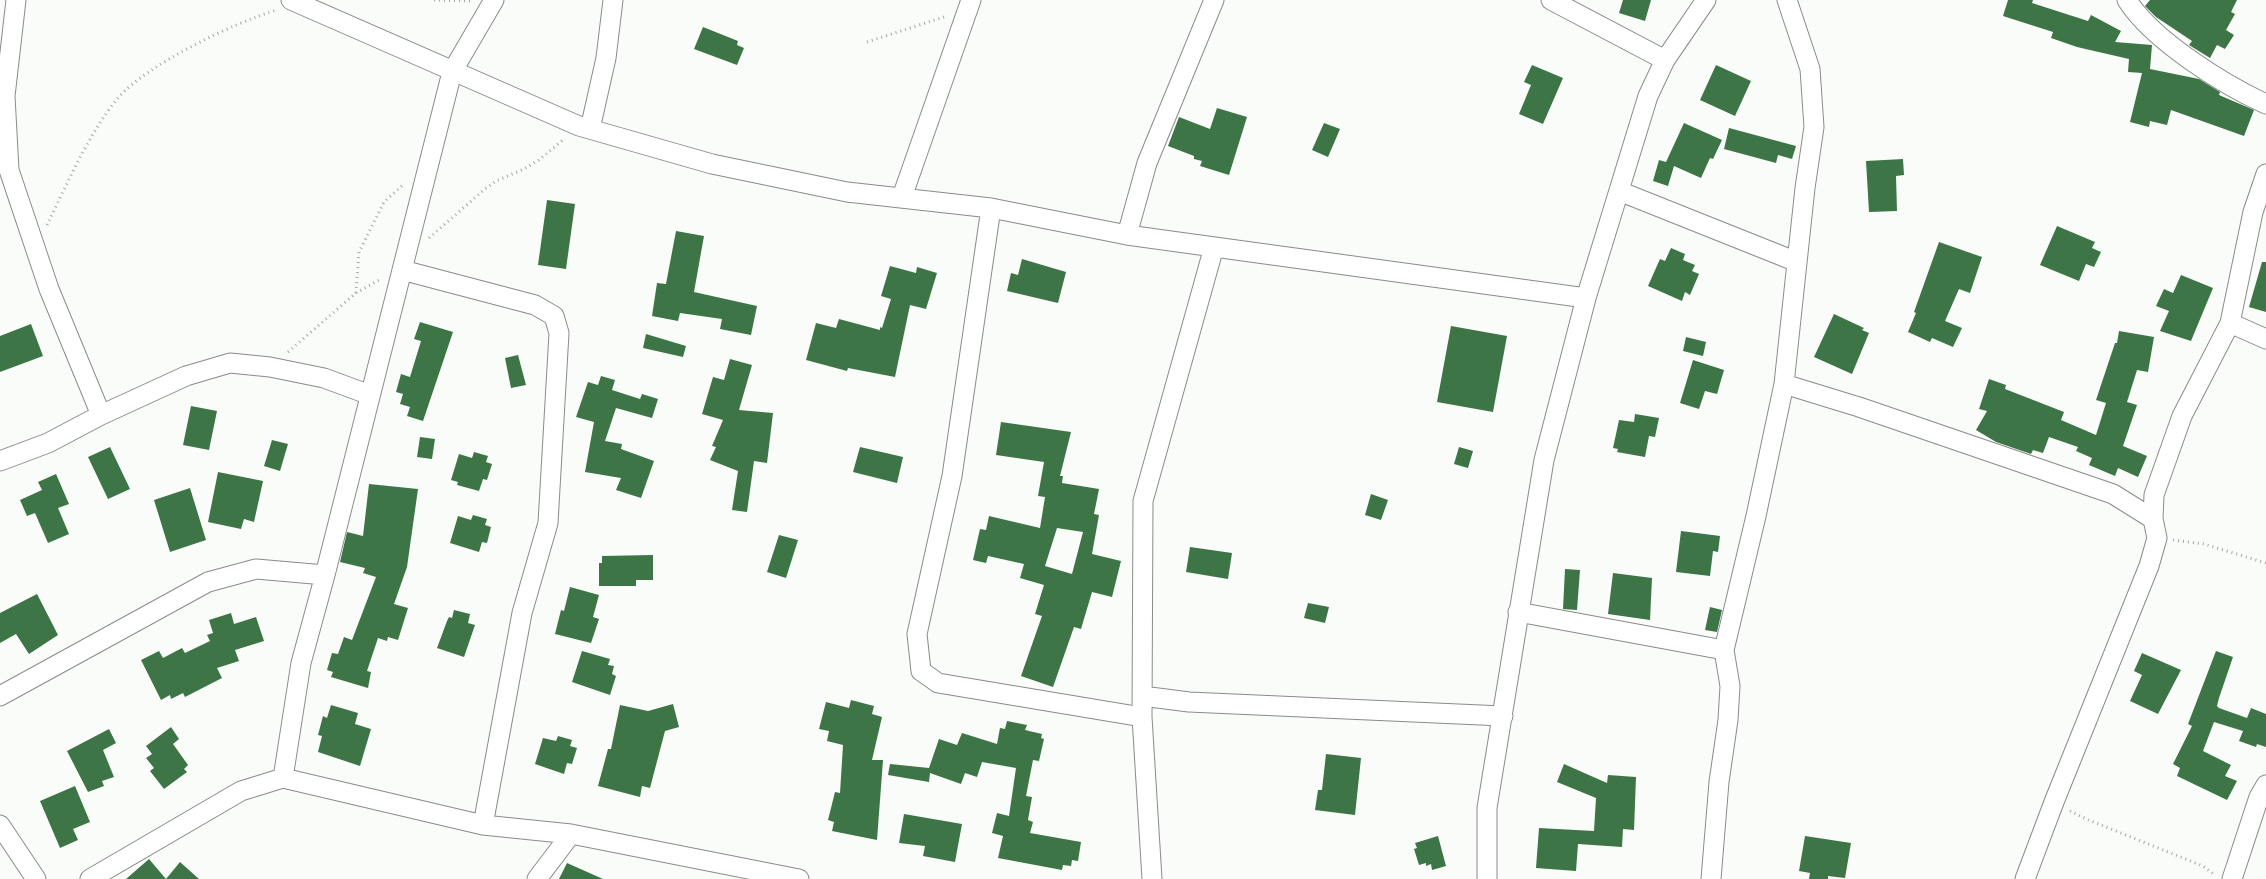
<!DOCTYPE html>
<html>
<head>
<meta charset="utf-8">
<style>
  body { margin:0 }
  canvas { display:block; background:#f9fcf9 }
</style>
</head>
<body>
<canvas width="2266" height="879"></canvas>
<script>
const context = document.querySelector('canvas').getContext('2d');
context.lineJoin = 'round';
function fillPath(path, color) { context.fillStyle = color; context.fill(path, 'evenodd'); }
function strokePath(path, color, width, dash) { context.strokeStyle = color; context.lineWidth = width; context.lineCap = dash ? 'butt' : 'round'; context.setLineDash(dash || []); context.stroke(path); }
const building = new Path2D(`
  M1623 0H1651L1645 21 1619 13Z
  M2008 0H2033L2032 3 2088 21 2091 15 2121 31 2115 42 2152 45 2150 69 2199 79 2220 92 2219 95 2254 110 2244 136 2171 110 2167 125 2150 121 2149 127 2130 122 2142 73 2128 72 2129 59 2077 47 2051 38 2053 32 2003 16Z
  M2150 0H2237L2231 12 2235 14 2226 30 2234 35 2225 49 2217 45 2210 58 2189 45 2192 41 2156 17 2145 6Z
  M703 27 738 41 737 45 744 48 737 65 694 49Z
  M1532 65 1563 78 1543 124 1519 114 1531 85 1524 82Z
  M1716 65 1751 81 1735 116 1700 100Z
  M1217 108 1247 117 1229 175 1200 166 1202 161 1194 159V156L1168 146 1179 117 1210 129Z
  M1324 123 1340 129 1328 157 1312 150Z
  M1684 123 1722 140 1713 159 1710 158 1701 178 1674 166 1668 186 1653 181 1659 160 1666 162Z
  M1729 128 1796 146 1792 159 1778 155 1776 163 1724 149Z
  M1903 159 1904 175 1896 176 1897 211 1869 212 1866 161Z
  M547 200 575 204 566 269 538 265Z
  M2057 226 2095 242 2092 248 2101 252 2094 267 2086 264 2079 281 2040 265Z
  M676 231 704 236 694 292 757 306 751 335 720 329 722 319 680 313 678 321 652 316 657 283 666 284Z
  M1939 242 1982 257 1970 293 1959 289 1945 321 1962 328 1953 347 1932 338 1930 342 1908 332 1916 313 1914 312Z
  M1671 248 1685 254 1683 260 1695 265 1692 271 1699 274 1690 295 1685 292 1682 301 1648 286 1660 259 1665 261Z
  M1022 259 1066 272 1058 303 1007 291 1011 273 1018 275Z
  M2262 262H2266V312L2249 307Z
  M890 266 916 273 917 267 937 273 926 309 910 305 895 377 848 368 847 371 806 360 816 323 836 328 839 319 880 330V327L882 328 891 299 881 296Z
  M2181 275 2213 288 2191 341 2160 331 2169 311 2156 306 2164 289 2173 293Z
  M1834 314 1864 328 1862 330 1869 333 1852 374 1814 357Z
  M420 322 453 332 423 421 407 416 410 407 400 404 403 394 396 392 401 374 410 377 421 341 414 339Z
  M31 324 43 356 0 372V336Z
  M1451 326 1507 336 1493 412 1437 402Z
  M2119 331 2154 337 2148 372 2137 370 2127 402 2137 405 2123 446 2147 456 2138 477 2118 468 2115 476 2089 465 2092 458 2076 451 2078 447 2049 437 2043 453 2033 450 2031 454 1996 442 1976 430 1987 411 1979 409 1989 379 2006 385 2005 389 2064 412 2061 420 2096 435 2106 403 2096 400 2115 343H2117Z
  M646 334 686 346 683 357 643 348Z
  M1686 337 1706 342 1703 356 1683 351Z
  M518 355 526 385 511 388 505 358Z
  M730 359 752 365 739 410 773 413 767 463 754 461 747 512 732 510 738 471 710 460 716 447 712 446 723 420 702 414 713 377 724 380Z
  M1693 360 1724 370 1717 394 1705 391 1699 409 1680 403Z
  M601 376 615 380 612 390 640 399 642 394 658 399 652 418 616 408 605 441 622 444 621 449 654 461 641 498 616 490 621 478 585 472 594 422 576 417 588 382 598 385Z
  M191 406 217 411 209 450 183 445Z
  M1635 414 1659 418 1655 437 1649 436 1645 457 1617 452 1618 449 1613 448 1619 420 1634 422Z
  M1001 422 1071 432 1060 476H1063L1062 483 1099 489 1094 514 1099 515 1092 554 1121 561 1112 597 1092 592 1081 629 1074 627 1053 687 1021 676 1042 616 1035 614 1044 585 1020 578 1024 564 988 556 986 563 973 560 980 529 986 530 989 516 1040 528 1045 497 1038 496 1044 462 996 455ZM1057 528 1083 532 1072 574 1045 566Z
  M420 437 435 439 432 459 417 457Z
  M272 440 288 444 280 471 264 466Z
  M110 447 130 489 108 499 88 457Z
  M860 447 903 457 897 483 853 472Z
  M1459 447 1473 451 1468 468 1454 464Z
  M474 452 488 456 486 462 492 464 487 480 483 479 479 491 457 485 458 482 451 480 459 454 472 458Z
  M218 472 263 481 254 522 244 519 241 529 208 522Z
  M56 474 69 504 58 508 69 534 48 543 35 513 27 516 20 500 42 490 38 482Z
  M369 484 418 489 407 567 394 604 408 608 398 640 388 637 387 641 378 638 367 671 371 672 368 688 331 677 333 672 327 670 332 653 338 654 344 637 352 640 376 577 363 573 365 568 340 562 347 532 363 536Z
  M190 488 206 540 170 552 154 500Z
  M1371 494 1388 500 1381 520 1365 515Z
  M473 515 487 519 485 525 491 527 487 543 482 542 479 552 450 543 458 516 471 520Z
  M1681 531 1720 536 1718 552 1713 551 1710 576 1676 572Z
  M779 535 798 540 786 578 767 572Z
  M1190 547 1232 553 1228 579 1186 572Z
  M653 555V580H636V586H599V563H602V556Z
  M1565 569 1580 570 1577 610 1563 609Z
  M1613 573 1652 578 1650 620 1608 614Z
  M570 587 599 595 593 617 599 619 591 643 555 634 561 610 564 611Z
  M37 594 58 635 29 654 16 634 0 643V613Z
  M1308 603 1329 607 1325 623 1304 618Z
  M1710 607 1722 610 1717 632 1705 630Z
  M454 610 470 614 468 623 475 625 464 657 437 648 447 621 449 617 452 618Z
  M231 613 234 624 256 617 264 641 235 650 239 661 217 668 222 678 185 697 183 693 171 699 170 695 161 700 141 660 159 651 163 658 182 648 185 653 210 641 207 635 213 633 209 620Z
  M582 651 610 659 608 665 614 666 612 674 616 676 610 695 572 682Z
  M2216 651 2233 657 2219 698 2217 706 2219 708 2247 718 2251 708 2266 714V747L2257 744 2256 747 2239 741 2243 731 2214 722 2203 751 2231 765 2225 776 2237 781 2227 800 2177 776 2180 768 2173 764 2192 726 2188 724Z
  M2142 653 2181 670 2158 714 2130 701 2142 675 2134 671Z
  M851 700 874 706 872 714 882 717 872 760H883L877 840 832 831 834 822 828 820 835 792 840 793 843 745 827 741 829 731 819 729 826 702 849 708Z
  M673 704 679 727 665 731 650 788 642 786 640 797 598 786 608 749H611L620 705 648 711Z
  M331 705 358 713 355 724 371 729 360 766 318 752 322 736 318 735 323 716 327 718Z
  M1007 721 1027 725 1025 730 1042 734 1041 738 1044 739 1039 761 1033 760 1026 796 1032 797 1028 820 1033 822 1030 833 1081 842 1078 861 1072 860 1071 866 1063 865 1062 870 998 858 1003 836 992 833 997 813 1009 816 1016 768 982 762 977 777 965 773 961 784 930 773 929 782 888 775 890 764 929 768 939 739 957 745 962 733 997 744 1000 728 1005 729Z
  M171 727 179 739 173 744 188 765 184 769 187 772 164 789 150 771 154 768 146 758 152 754 146 746Z
  M109 729 116 743 103 750 114 777 102 781 104 786 88 792 67 751Z
  M558 736 572 740 570 746 577 748 572 764 567 763 564 774 535 764 543 738 556 741Z
  M1326 754 1361 758 1355 815 1315 810 1318 790H1322Z
  M1564 764 1607 783 1608 775 1636 777 1634 830 1623 829 1622 847 1578 844 1576 871 1536 868 1539 828 1594 831 1596 798 1557 782Z
  M75 786 90 822 73 829 78 840 60 848 40 801Z
  M904 814 962 824 955 862 923 856 925 846 899 843Z
  M1438 836 1446 866 1432 870 1431 864 1426 866V863L1419 865 1414 849 1417 848 1415 843Z
  M1805 836 1851 843 1845 878 1828 876V879H1809L1810 873 1799 871Z
  M149 859 166 879 180 862 199 879H126Z
  M567 863 603 879H559Z`);
const path = new Path2D(`
  M434 0 473 1
  M867 42 947 16
  M47 225C67 184 89 133 118 98 146 65 235 22 277 10
  M429 238 485 189 496 181 524 169 539 160 564 139
  M356 293 359 252 384 202 404 184
  M288 352 356 293 381 279
  M2173 540 2204 544 2266 563
  M2070 811 2086 819 2203 866 2215 875`);
const minor = new Path2D(`
  M16 0 5 96 9 170 49 289 101 415
  M291 0 579 126 712 164 847 192 991 208 1127 235 1586 298
  M1551 0 1665 60
  M2127 0C2152 40 2224 85 2266 104
  M590 129 606 58 613 0
  M1619 191 1797 262
  M902 197 971 0
  M991 208 952 476 917 634 921 671 938 683 1142 717
  M1127 235 1147 163 1214 0
  M402 270 535 305 554 316 559 333 548 523 522 613 483 825
  M2230 323 2266 339
  M1784 384 1859 407 2113 494 2153 519
  M0 461 48 443 101 415 186 376 230 363 270 367 324 378 370 395
  M1518 612 1724 650
  M0 696 208 582 256 569 325 575
  M1142 696 1189 702 1503 716
  M283 778 301 663 325 575 452 72 494 0
  M0 825 36 879
  M90 879 241 791 283 778 483 825 571 834 799 879
  M537 879 571 834
  M1152 879 1142 717 1143 501 1214 247
  M1487 879V808L1544 460 1586 298 1648 96 1665 60 1706 0
  M1711 879 1719 782 1728 720 1730 686 1724 650 1756 516 1784 384 1805 188 1814 127 1810 69 1787 0
  M2025 879 2054 802 2149 566 2157 538 2153 519 2154 495 2182 416 2230 323 2253 212 2266 174
  M2232 879 2259 797 2266 785`);
fillPath(building, '#3e7546');
strokePath(minor, '#898c8a', 21);
strokePath(path, '#a5a7a5', 3, [1, 4]);
strokePath(minor, '#fff', 19);
</script>
</body>
</html>
